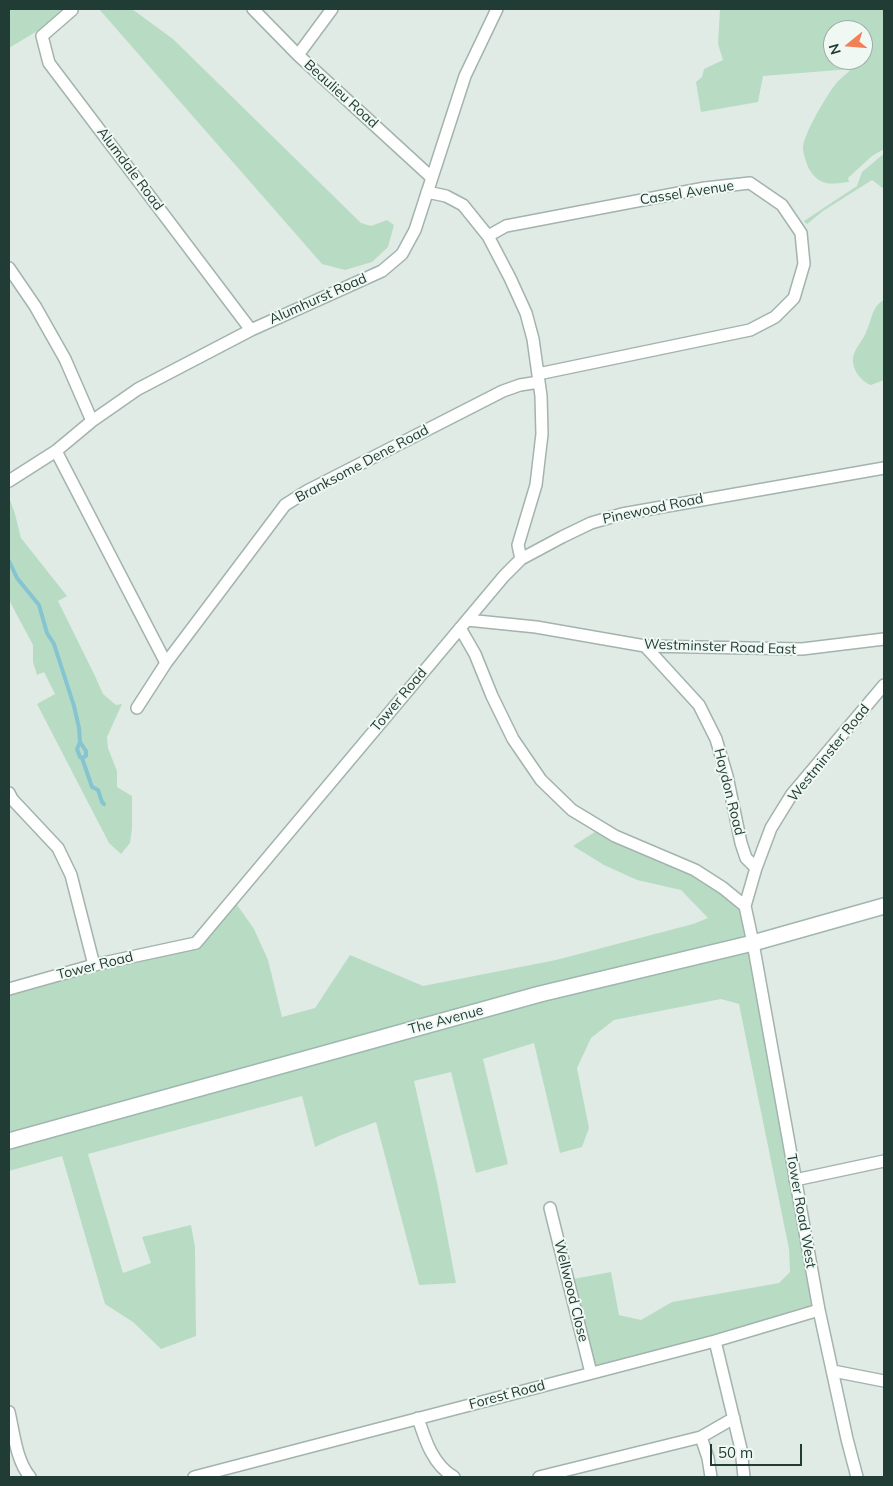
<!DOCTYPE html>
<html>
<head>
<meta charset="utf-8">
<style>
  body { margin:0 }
  #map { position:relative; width:893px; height:1486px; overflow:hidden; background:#e0ebe6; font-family:Mulish,sans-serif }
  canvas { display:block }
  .frame { position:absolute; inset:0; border:10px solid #213b35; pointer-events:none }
  .north { position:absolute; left:823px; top:20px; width:50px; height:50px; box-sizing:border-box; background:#f0f8f4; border:1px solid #9daca8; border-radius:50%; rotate:253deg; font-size:14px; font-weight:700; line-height:20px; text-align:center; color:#213b35 }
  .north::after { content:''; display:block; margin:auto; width:18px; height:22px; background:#f28057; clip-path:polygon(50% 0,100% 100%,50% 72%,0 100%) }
  .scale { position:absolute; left:710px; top:1444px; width:92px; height:22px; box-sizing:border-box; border:2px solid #213b35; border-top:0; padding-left:6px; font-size:15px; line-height:18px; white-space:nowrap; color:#213b35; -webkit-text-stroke:4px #f0f8f4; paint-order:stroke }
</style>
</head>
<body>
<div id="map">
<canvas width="893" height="1486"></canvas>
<div class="frame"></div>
<div class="north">N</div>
<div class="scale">50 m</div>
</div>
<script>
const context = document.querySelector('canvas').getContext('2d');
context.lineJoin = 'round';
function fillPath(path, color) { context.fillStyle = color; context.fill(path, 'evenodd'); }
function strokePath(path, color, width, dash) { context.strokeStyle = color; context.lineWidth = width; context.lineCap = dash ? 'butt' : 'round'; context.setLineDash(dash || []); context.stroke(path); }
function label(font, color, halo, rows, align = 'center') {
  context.font = font + ' Mulish,sans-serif'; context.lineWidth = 4; context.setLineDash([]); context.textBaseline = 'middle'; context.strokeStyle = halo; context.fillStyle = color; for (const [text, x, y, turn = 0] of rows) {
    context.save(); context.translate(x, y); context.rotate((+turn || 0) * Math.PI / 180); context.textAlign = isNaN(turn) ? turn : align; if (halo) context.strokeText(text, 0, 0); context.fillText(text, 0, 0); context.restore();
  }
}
const green = new Path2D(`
  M9 9H84L72 10 9 48Z
  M99 9H132L173 39 361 223 371 226 387 220 394 225 388 247 372 262 345 270 322 264Z
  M720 9H884V149L872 156 848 178 849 182C831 184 820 187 809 169 806 162 803 154 803 147 804 134 826 96 835 85 839 79 846 75 851 69L763 76 758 102 701 112 696 82 702 77 704 69 723 60 718 44ZM833 30H863V60H833Z
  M884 154V189L872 180 823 211 807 224 804 221 857 186 862 172 881 156Z
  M884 300V380L871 385C861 381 852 370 853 358 854 349 864 339 867 330 872 319 872 306 884 300Z
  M9 497 15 514 21 538 67 596 58 601 95 676 103 694 116 705 122 704 107 737 108 748 117 771V787L132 796V829L130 843 121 854 109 843 37 704 55 694 44 672 37 675 33 662V645L9 600Z
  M601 828 695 870 745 906 819 1310 591 1373 568 1280 611 1272 619 1315 641 1320 672 1302 779 1283 790 1272 789 1249 739 1004 721 999 614 1020 591 1038 577 1068 589 1128 582 1147 560 1153 534 1043 483 1059 508 1164 476 1173 451 1072 414 1081 438 1187 456 1283 419 1285 376 1122 339 1136 315 1147 302 1096 88 1154 123 1273 151 1263 142 1237 191 1225 195 1247 196 1336 161 1349 133 1322 105 1304 62 1156 9 1171V989L196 943 233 899 254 929 268 960 282 1017 315 1008 350 955 423 986 556 960 693 924 708 918 681 890 637 880 604 865 573 846Z`);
const stream = new Path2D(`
  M9 561 17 578 39 605 47 633 54 644 74 706 79 728 80 742 77 749 80 757 82 758 92 787 98 790 102 802 104 804
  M80 742 86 751V756L82 758`);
const street = new Path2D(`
  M253 9 298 55 431 177
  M72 10 42 36 49 63 251 330
  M298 55 332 9
  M427 192 446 196 463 205 488 236 510 278 526 313 533 339 541 396 542 434 536 485 518 545 521 559
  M488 236 506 226 705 188 750 183 782 205 801 233 804 264 794 298 775 317 750 330 538 374
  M9 268 35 306 65 359 92 421
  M56 451 166 663
  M9 481 56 451 92 421 138 389 251 330 382 271 402 254 415 230 465 76 497 9
  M467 620 536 627 645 646 802 649 884 639
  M460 628 475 654 492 696 513 739 541 780 572 810 615 836 695 870 723 888 745 906
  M645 646 699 705 716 739 727 776 741 843 746 858 756 868
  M137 708 166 663 285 505 307 491 503 391 520 385 539 382
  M9 793 12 799 58 848 71 875 94 965
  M9 989 94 965 196 943 504 576 521 559 562 537 591 523 622 514 884 468
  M795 1180 884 1161
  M550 1208 591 1373
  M715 1341 741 1449 744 1477
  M833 1371 884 1381
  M9 1412C14 1433 16 1460 30 1477
  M418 1418C425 1440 433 1465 454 1477
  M701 1437 734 1418
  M194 1477 715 1341 819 1310
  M539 1477 701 1437 708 1458 711 1477
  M857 1477 847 1439 819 1310 753 943 745 906 756 868 771 828 792 794 884 685`);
const secondary = new Path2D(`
  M9 1141 540 994 753 943 884 906`);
const streetNames = [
  ["Beaulieu Road",341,94,42],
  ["Alumdale Road",130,169,53],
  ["Cassel Avenue",687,193,-9],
  ["Alumhurst Road",318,299,-24],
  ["Branksome Dene Road",362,464,-28],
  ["Pinewood Road",653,509,-12],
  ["Westminster Road East",720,647,2],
  ["Tower Road",399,700,-50],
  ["Westminster Road",829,753,-51],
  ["Haydon Road",729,792,76],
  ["Tower Road",95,966,-14],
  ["The Avenue",446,1020,-15],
  ["Tower Road West",801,1211,80],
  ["Wellwood Close",571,1291,76],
  ["Forest Road",507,1395,-15]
];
fillPath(green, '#b8dcc3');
strokePath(stream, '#87c4d1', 4);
strokePath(street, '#a3b3ad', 14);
strokePath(secondary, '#9fb7af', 18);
strokePath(street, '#fff', 11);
strokePath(secondary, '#fff', 15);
label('14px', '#213b35', '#f0f8f4', streetNames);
</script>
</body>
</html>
